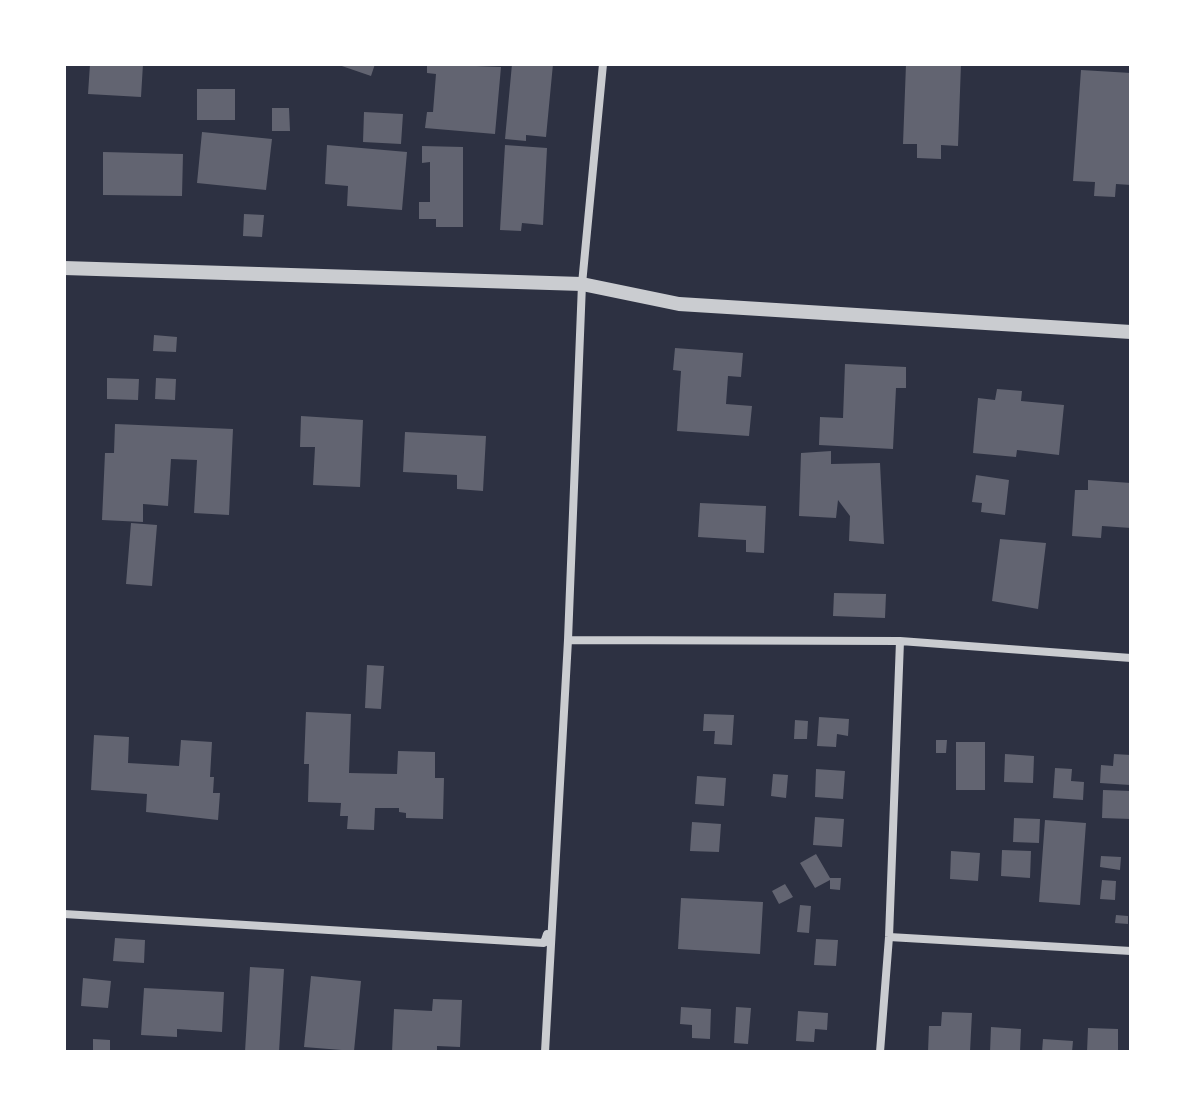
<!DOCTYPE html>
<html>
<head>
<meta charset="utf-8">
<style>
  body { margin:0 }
  #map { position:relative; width:1195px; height:1116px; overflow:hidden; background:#2d3142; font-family:Signika,sans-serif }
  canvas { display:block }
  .frame { position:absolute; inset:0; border:66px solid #fff; pointer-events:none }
</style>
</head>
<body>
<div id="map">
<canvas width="1195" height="1116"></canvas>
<div class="frame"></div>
</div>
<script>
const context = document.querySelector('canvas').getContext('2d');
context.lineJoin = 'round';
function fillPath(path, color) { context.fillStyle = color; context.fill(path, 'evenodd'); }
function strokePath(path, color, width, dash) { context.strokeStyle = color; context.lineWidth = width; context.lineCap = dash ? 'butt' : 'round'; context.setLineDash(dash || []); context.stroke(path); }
const building = new Path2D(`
  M90 64H143L141 97 88 94Z
  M336 64H375L371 76Z
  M427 64 501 67 495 134 425 128 427 112H433L436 74 427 73Z
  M512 64H553L546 137 526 135V141L505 139Z
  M906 64H961L958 146 941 145V159L917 158V144H903Z
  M1081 70 1131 73V185L1116 184 1115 197 1094 196 1095 182 1073 181Z
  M197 89H235V120H197Z
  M272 108H289L290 131H272Z
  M364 112 403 114 401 144 363 142Z
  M202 132 272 139 266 190 197 183Z
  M327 145 407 152 402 210 347 206 348 186 325 184Z
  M505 145 547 148 543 225 522 223 521 231 500 230Z
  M422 146 463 147V227H436V219H419V202H430V162L422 163Z
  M103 152 183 154 182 196 103 195Z
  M244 214 264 215 262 237 243 236Z
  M154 335 177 337 176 352 153 351Z
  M675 348 743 353 741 377 728 376 726 404 752 406 749 436 677 431 681 371 673 370Z
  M845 364 906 367V388H896L893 449 819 445 820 417 843 418Z
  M107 378 139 379 138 400 107 399Z
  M156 378 176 379 175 400 155 399Z
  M997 389 1022 391 1021 401 1064 405 1059 455 1017 450 1016 457 973 453 978 398 995 400Z
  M301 416 363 420 360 487 313 485 315 447H300Z
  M115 424 233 429 229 515 194 513 197 460 171 459 168 506 143 504V522L102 520 105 453H114Z
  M405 432 486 436 483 491 457 489V475L403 472Z
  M831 451V464L880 463 884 544 849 541 850 516 838 500 836 518 799 516 801 453Z
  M976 475 1009 480 1005 515 981 512 982 503 972 502Z
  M1088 480 1131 483V528L1102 526 1101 538 1072 536 1075 490H1088Z
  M700 503 766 506 764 553 746 552V540L698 537Z
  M131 523 157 525 152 586 126 584Z
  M1000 539 1046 543 1038 609 992 601Z
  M834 593 886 594 885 618 833 616Z
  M367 665 384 666 381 709 365 708Z
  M306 712 351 714 349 773 397 774 398 751 435 752V778H444L443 819 406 818V813L399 812V808H375L374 830 347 829 348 816H340L341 803 308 802 309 764H304Z
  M704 714 734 715 732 745 714 744 715 731H703Z
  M819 717 849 719 848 736 837 734 836 747 817 746Z
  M795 720 808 721 807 739H794Z
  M94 735 129 737 128 763 179 766 181 740 212 742 210 777H214L213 793H220L218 820 146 812 147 794 91 790Z
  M936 740H947L946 753H936Z
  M956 742H985V790H956Z
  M1005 754 1034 756 1033 783 1004 782Z
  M1114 754 1131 755 1130 785 1100 783 1101 765 1113 766Z
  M1055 768 1072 769 1071 781 1084 782 1083 800 1053 798Z
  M816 769 845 771 843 799 815 797Z
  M773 774 788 775 786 798 771 796Z
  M697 776 726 778 724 806 695 804Z
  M1103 790 1131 791V819L1102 818Z
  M815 817 844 819 842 847 813 845Z
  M1014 818 1040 819 1039 843 1013 842Z
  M1045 820 1086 823 1080 905 1039 902Z
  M692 822 721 824 719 852 690 851Z
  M1002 850 1031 851 1030 878 1001 876Z
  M951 851 980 853 978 881 950 879Z
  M816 854 830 878H841L840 890 830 889V880L815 888 800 863Z
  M1101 856 1121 857 1120 870 1100 867Z
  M1102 880 1116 881 1115 900 1100 899Z
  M785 884 793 897 779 904 772 891Z
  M681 898 763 902 760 954 678 949Z
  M800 905 811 906 809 933 797 932Z
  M1116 915 1128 916V924L1115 923Z
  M115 938 145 940 144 963 113 961Z
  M816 939 838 940 836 966 814 965Z
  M250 967 284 969 279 1052H245Z
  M311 976 361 981 354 1051 304 1047Z
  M83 978 111 981 108 1008 81 1006Z
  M144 988 224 992 222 1032 177 1029V1037L141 1035Z
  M433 999 462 1000 460 1047 437 1046V1052H392L394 1009 432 1011Z
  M681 1007 711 1009 710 1039 692 1038V1025L680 1024Z
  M736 1007 751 1008 748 1044 734 1043Z
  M798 1011 828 1013 827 1030 815 1029 814 1042 796 1041Z
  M942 1012 972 1013 970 1052H928L929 1026H941Z
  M991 1027 1021 1029 1020 1052H990Z
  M1088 1028 1118 1029V1052H1087Z
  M93 1039 110 1040V1052H93Z
  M1043 1039 1073 1041 1072 1052H1042Z`);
const minor = new Path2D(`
  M568 640 900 641 1131 658
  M64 914 544 943 547 934
  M889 937 1131 951
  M545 1052 568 640 582 284 603 64
  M880 1052 889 937 900 641`);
const tertiary = new Path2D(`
  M64 268 582 284 679 304 1131 332`);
fillPath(building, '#626471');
strokePath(minor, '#caccd0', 8);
strokePath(tertiary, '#caccd0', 14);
</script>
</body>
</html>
